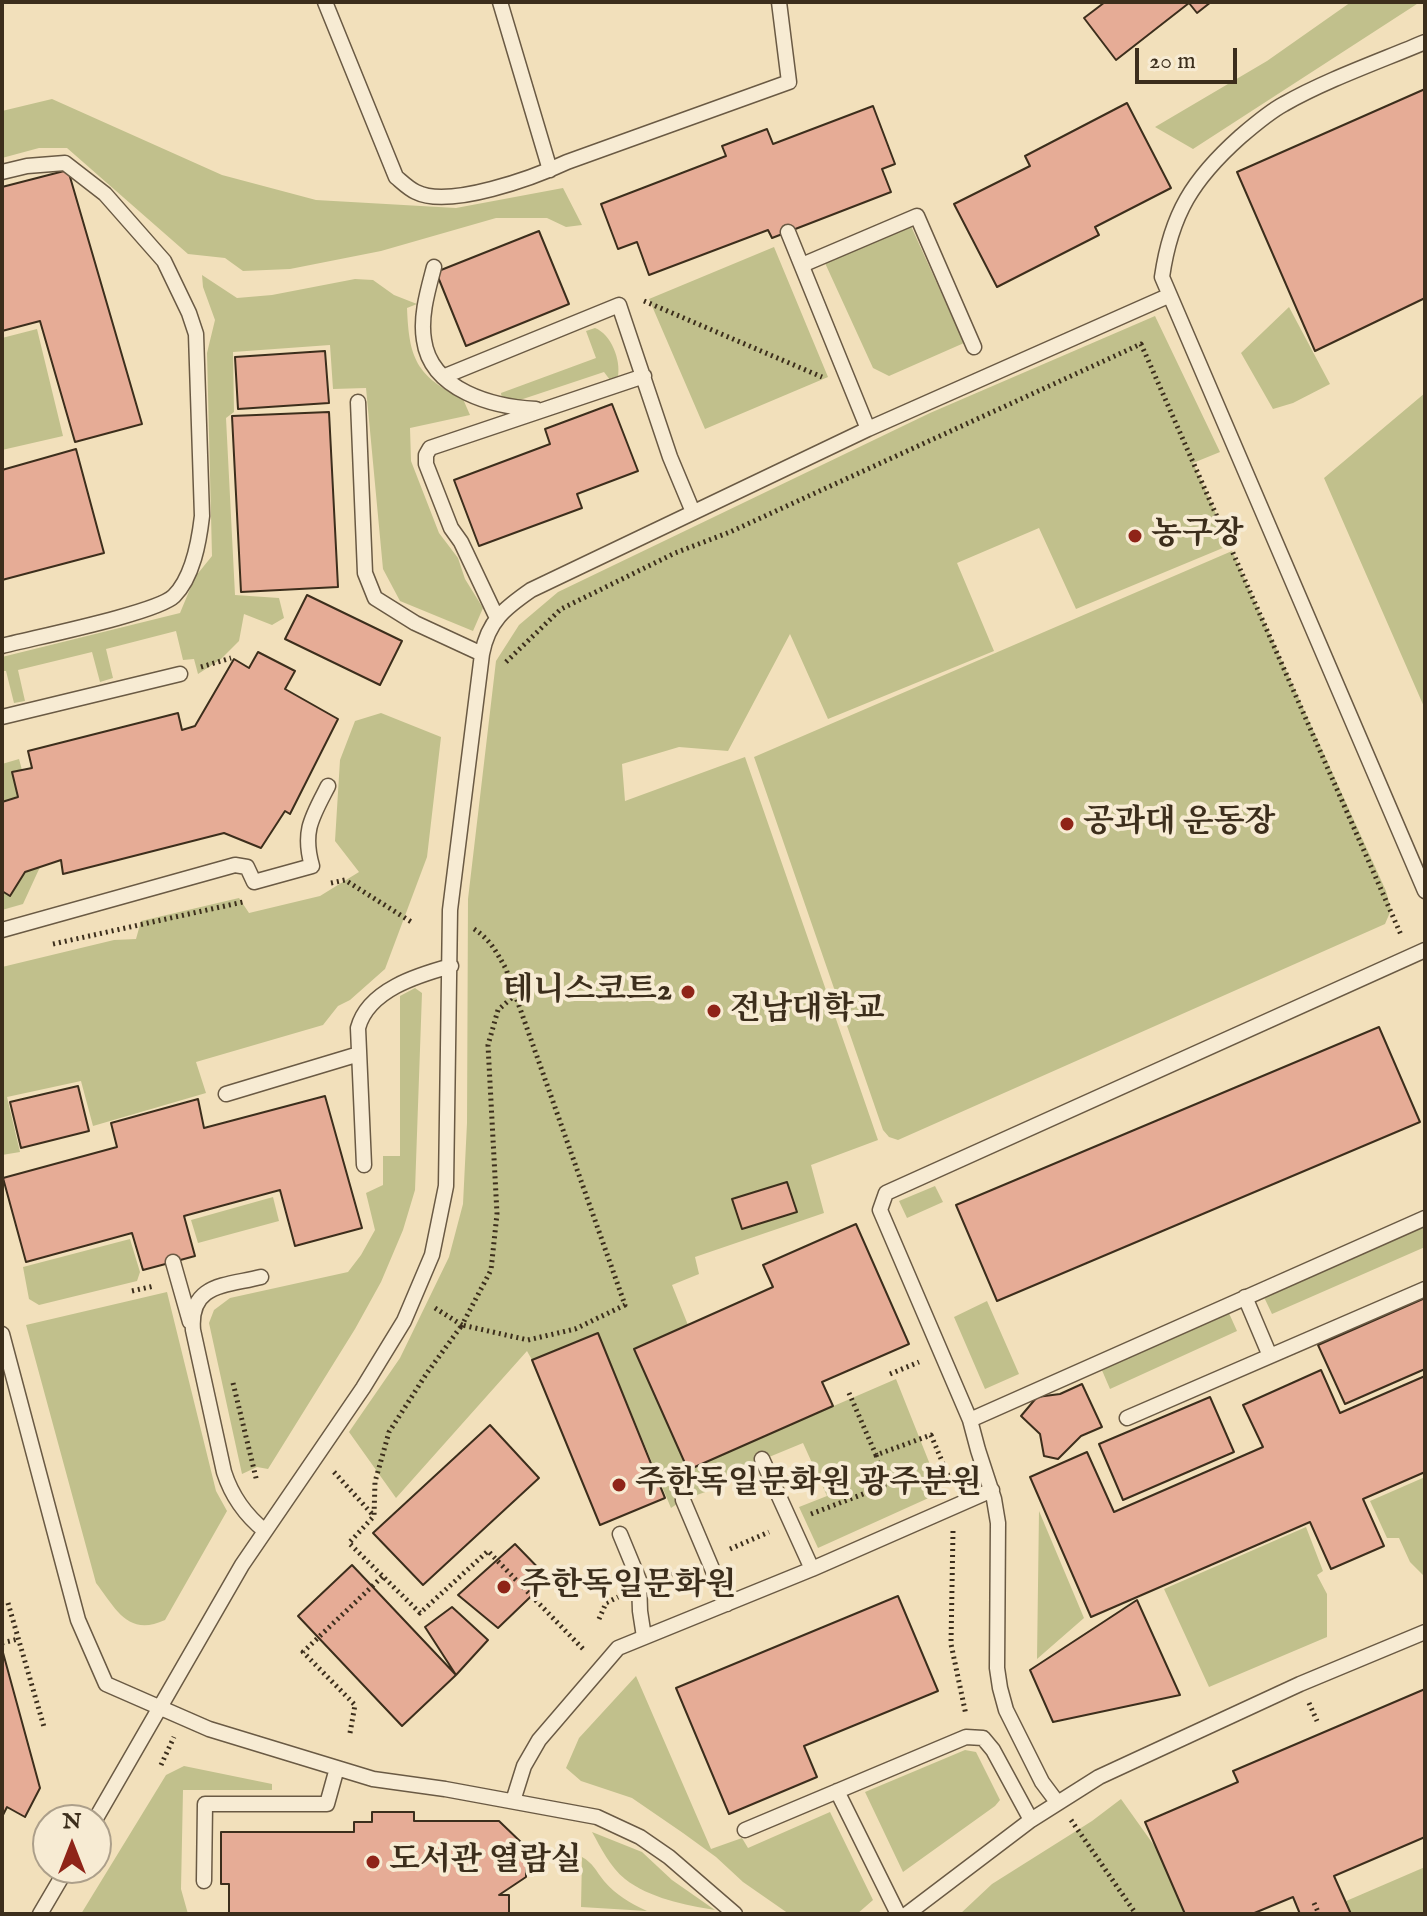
<!DOCTYPE html>
<html>
<head>
<meta charset="utf-8">
<style>
  body { margin:0 }
  #map { position:relative; width:1427px; height:1916px; overflow:hidden; background:#f2e0bb; font-family:"IM FELL English",serif }
  canvas { display:block }
  .frame { position:absolute; inset:0; border:4px solid #3c2e1c; pointer-events:none }
  .north { position:absolute; left:32px; top:1804px; width:80px; height:80px; box-sizing:border-box; background:#f7ebd3; border:2px solid #ac9f8a; border-radius:50%; rotate:0deg; font-size:22px; font-weight:700; line-height:32px; text-align:center; color:#3c2e1c }
  .north::after { content:''; display:block; margin:auto; width:28px; height:36px; background:#8f2418; clip-path:polygon(50% 0,100% 100%,50% 72%,0 100%) }
  .scale { position:absolute; left:1135px; top:48px; width:102px; height:36px; box-sizing:border-box; border:4px solid #3c2e1c; border-top:0; padding-left:10px; font-size:24px; line-height:28px; white-space:nowrap; color:#3c2e1c; -webkit-text-stroke:6px #f7ebd3; paint-order:stroke }
</style>
</head>
<body>
<div id="map">
<canvas width="1427" height="1916"></canvas>
<div class="frame"></div>
<div class="north">N</div>
<div class="scale">20 m</div>
</div>
<script>
const context = document.querySelector('canvas').getContext('2d');
context.lineJoin = 'round';
function fillPath(path, color) { context.fillStyle = color; context.fill(path, 'evenodd'); }
function strokePath(path, color, width, dash) { context.strokeStyle = color; context.lineWidth = width; context.lineCap = dash ? 'butt' : 'round'; context.setLineDash(dash || []); context.stroke(path); }
function label(font, color, halo, rows, align = 'center') {
  context.font = font + ' "IM FELL English","Noto Serif KR",serif'; context.lineWidth = 8; context.setLineDash([]); context.textBaseline = 'middle'; context.strokeStyle = halo; context.fillStyle = color; for (const [text, x, y, turn = 0] of rows) {
    context.save(); context.translate(x, y); context.rotate((+turn || 0) * Math.PI / 180); context.textAlign = isNaN(turn) ? turn : align; if (halo) context.strokeText(text, 0, 0); context.fillText(text, 0, 0); context.restore();
  }
}
const green = new Path2D(`
  M1351 2H1420L1193 149 1155 127 1267 61Z
  M52 99 222 175 316 200 456 208 563 188 582 225 566 227 547 218H496L381 251 290 269 243 271 225 258 188 254 67 148H39L2 158V111Z
  M910 224 964 343 889 376 873 368 825 263Z
  M774 247 828 377 705 429 649 299Z
  M202 275 237 298 272 295 355 279 373 280 394 295 417 304 407 308C409 358 416 376 463 399L470 415 410 428 411 461 439 533 458 558 465 579 483 608 473 631 400 601 383 569 366 388 333 389 330 345 233 352 234 412 226 418 235 595 279 598 284 618 272 625 244 614 239 641 221 659 198 674 194 659 183 660 176 631 106 649 113 678 100 682 92 652 18 670 25 701 14 703 6 671H2V657L180 613 195 577 212 556 207 353 215 320 203 287Z
  M1289 307 1330 384 1293 403 1273 409 1241 353Z
  M1155 316 1220 452 1193 463 1230 545 1076 609 1039 528 957 563 994 651 828 719 790 634 728 751 679 747 622 764 625 801 745 757 878 1140 811 1165 824 1213 695 1257 699 1274 672 1285 688 1325 635 1349 688 1469 896 1379 929 1462 933 1496 818 1548 799 1507 827 1496 803 1443 723 1476 722 1486 683 1500 671 1508 598 1333 532 1360 527 1351 396 1498 349 1432 400 1358 449 1257 463 1204 467 1123 468 899 496 661 519 625 558 592 930 413Z
  M595 328C611 334 621 360 618 376L610 380 604 372 517 401 502 400 501 393 596 358 586 331Z
  M37 329 63 436 2 450V338Z
  M1425 393V709L1324 478Z
  M1232 551 1386 891 1391 910 1385 924 898 1140 889 1137 883 1130 754 757Z
  M381 713 441 737 427 857 385 969 350 1000 338 1006 323 1025 196 1062 206 1093 93 1126 81 1081 7 1097 20 1152 2 1155V967L114 940 136 939 141 921 239 898 249 913 320 896 359 872 335 841 340 760 355 721Z
  M19 759 22 770 12 773 18 797 2 802V764Z
  M40 867 23 904 2 910V891L10 895 25 872Z
  M415 988 422 993 415 1190 403 1230 381 1282 355 1329 268 1469 257 1467 242 1474 209 1323 214 1310 230 1298 348 1272 361 1255 375 1230 366 1193 383 1185V1156H400V996Z
  M935 1186 943 1202 907 1218 899 1201Z
  M273 1197 279 1221 198 1243 191 1220Z
  M1425 1224V1247L1272 1314 1263 1295Z
  M130 1239 140 1272 137 1281 39 1305 29 1299 23 1267Z
  M167 1292 216 1491 227 1511 165 1620C128 1637 116 1609 96 1583L26 1325Z
  M987 1301 1019 1374 985 1389 954 1317Z
  M1228 1311 1237 1331 1110 1389 1101 1368Z
  M1425 1477V1577L1410 1562 1399 1538H1387L1370 1501Z
  M1039 1511 1084 1618 1037 1659Z
  M1306 1527 1323 1571 1317 1575 1327 1594V1637L1209 1687 1164 1589Z
  M636 1676 711 1849 742 1838 748 1848 830 1812 873 1900 857 1914H789L743 1882 716 1857 683 1833 632 1798 581 1781 566 1768 579 1738Z
  M965 1750 976 1752 1000 1800 995 1806 903 1872 865 1792Z
  M184 1766 272 1784V1790H183L181 1889 188 1914H81L166 1775Z
  M1121 1799 1203 1914H960L992 1884 1092 1821Z
  M592 1832 642 1852 672 1880 715 1910C685 1905 649 1898 625 1879 610 1867 601 1848 592 1832Z
  M582 1857C593 1863 596 1871 604 1881 616 1895 630 1903 647 1911L581 1907Z
  M1425 1867V1914H1316Z`);
const building = new Path2D(`
  M1105 2H1211L1197 13 1189 3 1116 60 1084 18Z
  M1425 89V298L1315 351 1237 172Z
  M1127 103 1171 188 1095 227 1099 235 997 287 954 204 1030 166 1025 156Z
  M873 106 895 164 882 169 891 192 772 238 768 230 649 275 637 242 618 249 601 204 726 156 722 146 767 129 773 144Z
  M68 170 142 424 75 442 40 321 2 331V187Z
  M539 231 569 304 466 346 436 272Z
  M325 351 329 403 238 409 235 357Z
  M612 404 638 471 577 494 582 508 479 546 454 480 550 444 545 429Z
  M329 412 338 587 241 592 232 416Z
  M76 449 104 553 2 580V470Z
  M307 595 402 641 380 685 285 639Z
  M258 652 295 671 285 689 338 719 290 814 285 811 261 848 224 833 63 874 61 860 25 872 10 896 2 891V802L18 797 12 772 32 768 28 751 178 713 182 730 195 726 234 659 249 668Z
  M1379 1027 1420 1122 997 1301 956 1205Z
  M78 1086 89 1131 21 1148 10 1102Z
  M325 1096 362 1228 295 1246 280 1190 184 1216 195 1256 173 1262 143 1270 132 1233 26 1262 3 1178 117 1147 111 1123 198 1099 204 1128Z
  M787 1182 797 1212 742 1229 732 1199Z
  M856 1224 909 1344 822 1382 833 1406 688 1470 634 1349 773 1287 763 1265Z
  M1425 1298V1369L1345 1404 1318 1345Z
  M598 1333 665 1498 600 1525 532 1360Z
  M1321 1370 1340 1413 1425 1376V1472L1363 1499 1384 1546 1331 1569 1310 1522 1091 1617 1030 1477 1087 1452 1114 1512 1263 1447 1243 1405Z
  M1082 1384 1102 1427 1081 1436 1058 1459 1044 1456 1040 1434 1021 1416 1037 1397 1060 1394Z
  M1210 1397 1234 1452 1123 1500 1099 1444Z
  M490 1425 539 1478 423 1585 373 1533Z
  M515 1544 549 1579 498 1628 458 1595Z
  M352 1565 456 1675 402 1726 298 1616Z
  M898 1596 938 1691 804 1746 817 1777 729 1814 676 1688Z
  M1137 1600 1180 1695 1053 1722 1030 1670Z
  M452 1607 488 1640 456 1675 425 1627Z
  M2 1649 40 1788 25 1817 7 1807 2 1817Z
  M1425 1689V1837L1334 1876 1351 1914H1300L1293 1897 1252 1914H1185L1145 1822 1238 1782 1233 1771Z
  M372 1812H414V1821H499L526 1847V1877L499 1895H509V1914H229V1884H221V1832H354V1822H372Z`);
const path = new Path2D(`
  M644 301 822 377
  M506 662 561 609 675 553 730 532 1141 344 1402 937
  M201 667 231 658
  M331 883 345 880 413 923
  M474 929C490 939 497 953 506 969L625 1305 575 1329 528 1340 462 1325 427 1373 389 1432 375 1482 374 1516 349 1543 420 1613 488 1551 585 1651
  M53 944 243 902
  M132 1291 154 1286
  M435 1308 462 1325 491 1270 497 1214 488 1045 498 1010 515 995
  M890 1374 919 1362
  M233 1383 257 1482
  M849 1393 876 1455 931 1435 952 1485
  M334 1472 373 1515
  M811 1514 884 1486 876 1455
  M953 1531 951 1644 966 1715
  M730 1549 769 1532
  M660 1579 688 1567
  M8 1603 44 1727
  M599 1619 606 1603 618 1597
  M2 1643 18 1639
  M1309 1703 1317 1721
  M350 1733 355 1705 303 1652 383 1576
  M161 1765 174 1737
  M1071 1820 1136 1914
  M1314 1903 1319 1914`);
const service = new Path2D(`
  M325 2 396 177C402 182 409 189 416 192 449 209 535 177 567 162L789 82 779 2
  M500 2 550 170
  M1425 42C1380 61 1326 80 1284 104 1269 112 1254 125 1240 137 1193 179 1171 214 1162 277L1425 891
  M2 172 27 166 65 163 105 194 164 261 189 313 196 334 202 516C199 542 193 577 174 596 157 613 32 638 2 646
  M788 232 868 429
  M802 265 917 216 974 347
  M434 267C428 290 420 316 424 340 431 391 494 407 536 409
  M445 376 619 305 670 457 693 512
  M358 402 365 573 375 598 415 623 482 654
  M497 618 461 542 451 528 426 464V455L430 448 644 376
  M2 717 180 674
  M2 930 235 865 247 867 254 882 312 866C302 831 312 817 328 786
  M226 1094 359 1054
  M364 1165 358 1028C368 990 418 975 451 966
  M173 1262 190 1322
  M261 1277C226 1286 189 1283 193 1330L224 1472C232 1497 245 1515 265 1531
  M1245 1297 1270 1356
  M2 1334 78 1620 106 1684 209 1729 373 1779 445 1789 597 1817 640 1837 669 1857 735 1914
  M1127 1418 1425 1289
  M970 1420 1425 1218
  M762 1459 812 1569
  M683 1500 727 1604
  M620 1534 639 1580 640 1611 644 1637
  M837 1791 898 1914
  M513 1801 524 1766 539 1740 618 1648 812 1569 992 1490
  M1057 1802 1042 1782 1006 1710 1000 1688 997 1668 998 1523 994 1499 978 1450 970 1420 880 1210 886 1193 1425 950
  M95 1820 242 1565 363 1388 404 1321 432 1255 446 1186 450 910 482 654C488 621 505 608 531 590L868 429 1168 296
  M745 1830 966 1737 983 1738 993 1750 1031 1820
  M204 1881 205 1804H327L337 1768
  M40 1914 67 1868
  M907 1914 1031 1820 1099 1777 1300 1684 1425 1632`);
const markers = [
  [1135,536,8,"#8f2418"],
  [1067,824,8,"#8f2418"],
  [688,992,8,"#8f2418"],
  [714,1011,8,"#8f2418"],
  [619,1485,8,"#8f2418"],
  [504,1587,8,"#8f2418"],
  [373,1862,8,"#8f2418"]
];
const poiNames = [
  ["농구장",1151,536],
  ["공과대 운동장",1083,824],
  ["테니스코트2",672,992,"right"],
  ["전남대학교",730,1011],
  ["주한독일문화원 광주분원",635,1485],
  ["주한독일문화원",520,1587],
  ["도서관 열람실",389,1862]
];
fillPath(green, '#c1c08c');
fillPath(building, '#e6ac96');
strokePath(building, '#3c2e1c', 2);
strokePath(service, '#6a5a44', 17);
strokePath(path, '#3c2e1c', 5, [2, 4]);
strokePath(service, '#f7ebd3', 14);
for (const [x, y, r, color] of markers) { const dot = new Path2D(); dot.arc(x, y, r, 0, 2 * Math.PI); context.fillStyle = color; context.fill(dot); strokePath(dot, '#f7ebd3', 3); }
label('bold 32px', '#3c2e1c', '#f7ebd3', poiNames, 'left');
</script>
</body>
</html>
